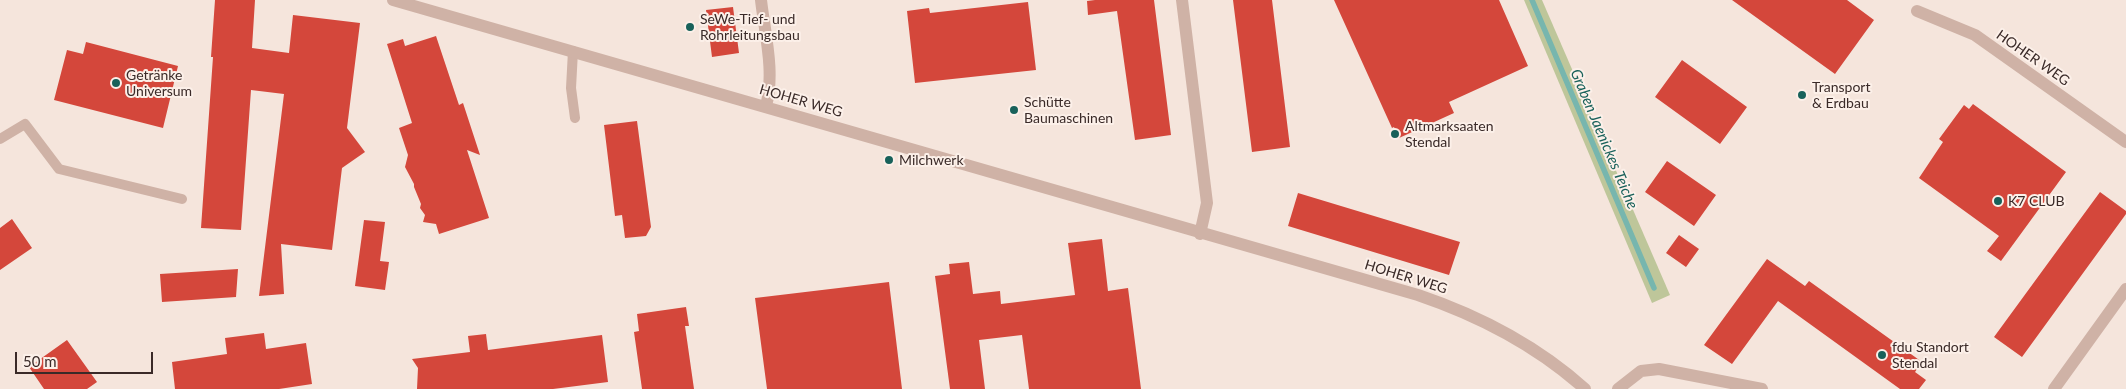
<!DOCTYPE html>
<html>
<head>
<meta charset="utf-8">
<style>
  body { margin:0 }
  #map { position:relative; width:2126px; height:389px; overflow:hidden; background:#f5e5dc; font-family:Lato,sans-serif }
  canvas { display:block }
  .scale { position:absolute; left:15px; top:352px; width:138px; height:22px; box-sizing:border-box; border:2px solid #3a2a28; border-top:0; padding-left:6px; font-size:15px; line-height:18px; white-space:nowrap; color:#3a2a28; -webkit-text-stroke:4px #fcf0e9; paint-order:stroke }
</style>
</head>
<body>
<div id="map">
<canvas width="2126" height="389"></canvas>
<div class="scale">50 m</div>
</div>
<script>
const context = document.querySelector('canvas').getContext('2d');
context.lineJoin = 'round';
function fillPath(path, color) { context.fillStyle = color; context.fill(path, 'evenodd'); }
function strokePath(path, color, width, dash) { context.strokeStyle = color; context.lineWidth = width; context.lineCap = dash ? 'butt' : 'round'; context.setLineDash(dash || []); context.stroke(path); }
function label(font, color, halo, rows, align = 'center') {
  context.font = font + ' Lato,sans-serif'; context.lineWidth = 4; context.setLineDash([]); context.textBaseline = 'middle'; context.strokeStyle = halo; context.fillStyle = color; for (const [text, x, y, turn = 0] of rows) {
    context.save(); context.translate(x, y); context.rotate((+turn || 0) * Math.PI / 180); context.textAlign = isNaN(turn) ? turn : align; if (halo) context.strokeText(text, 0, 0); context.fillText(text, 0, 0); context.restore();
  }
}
const green = new Path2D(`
  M1524 0H1542L1670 295 1652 303Z`);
const stream = new Path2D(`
  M1532 0 1654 288`);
const building = new Path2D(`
  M215 0H255L252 48 289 53 293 15 360 23 347 128 365 152 342 168 332 250 281 244 284 294 259 296 284 94 251 90 241 230 201 228 213 57H211Z
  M1095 0H1154L1171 135 1135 140 1117 11 1088 15 1087 1Z
  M1233 0H1272L1290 147 1252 152Z
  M1334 0H1499L1528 66 1449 102 1454 113 1399 138 1394 127 1392 128Z
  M1732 0H1847L1874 20 1835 74Z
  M1028 2 1036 70 915 83 907 11 929 8 930 13Z
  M733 7 739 53 712 57 706 10Z
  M436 36 459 105 463 103 480 155 467 150 489 218 439 234 436 224 423 222 425 215 420 208 421 204 414 187V184L405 167 408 155 399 128 412 123 387 44 403 39 405 46Z
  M86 42 178 66 163 128 54 100 67 50 83 54Z
  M1682 60 1747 107 1720 144 1655 97Z
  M1973 104 2066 172 2001 261 1987 251 1999 236 1919 178 1943 142 1939 139 1964 105 1969 109Z
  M637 121 651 227 646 236 625 238 622 215 615 216 604 125Z
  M1667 161 1716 195 1694 226 1645 192Z
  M2100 192 2126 211V214L2022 357 1994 337Z
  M1298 193 1460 242 1449 275 1288 226Z
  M12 219 32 248 0 270V228Z
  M364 220 385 222 380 261 389 262 385 290 355 286Z
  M1679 235 1699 249 1686 267 1666 253Z
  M1102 239 1108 291 1128 288 1141 389H1029L1022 335 979 340 985 389H950L935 276 950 274 949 264 969 262 973 294 1000 291 1001 304 1075 295 1068 243Z
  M1767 259 1805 286 1809 281 1922 362 1915 372 1926 380 1919 389H1900L1778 301 1732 364 1704 345Z
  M238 269 236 297 162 302 160 274Z
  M889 282 902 389H767L755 298Z
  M686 307 689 326H685L694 389H642L634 332 639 331 637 314Z
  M264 333 266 349 306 343 312 384 279 389H175L172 362 227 354 225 338Z
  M486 334 488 350 602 335 608 382 553 389H417L418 368 412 359 470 352 468 336Z
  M67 340 97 382 87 389H44L29 367Z`);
const service = new Path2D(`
  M573 51 571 88 575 118
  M0 139 25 124 59 169 182 199`);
const minor = new Path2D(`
  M393 0C735 97 1075 199 1418 295 1480 316 1536 345 1585 389
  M761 0C765 35 775 72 766 106
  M1182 0 1207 203 1200 234
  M1917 11 1975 35 2126 142
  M1618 389 1641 371 1659 369 1762 389
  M2054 389 2126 289`);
const markers = [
  [690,27,5,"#18615a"],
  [116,83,5,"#18615a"],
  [1802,95,5,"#18615a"],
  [1014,110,5,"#18615a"],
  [1395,134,5,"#18615a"],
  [889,160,5,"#18615a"],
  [1998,201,5,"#18615a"],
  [1882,355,5,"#18615a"]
];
const poiNames = [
  ["SeWe-Tief- und",700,19],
  ["Rohrleitungsbau",700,35],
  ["Getränke",126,75],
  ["Universum",126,91],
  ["Transport",1812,87],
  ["& Erdbau",1812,103],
  ["Schütte",1024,102],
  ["Baumaschinen",1024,118],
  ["Altmarksaaten",1405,126],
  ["Stendal",1405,142],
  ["Milchwerk",899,160],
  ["K7 CLUB",2008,201],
  ["fdu Standort",1892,347],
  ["Stendal",1892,363]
];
const streetNames = [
  ["HOHER WEG",2033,58,35],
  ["HOHER WEG",801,101,16],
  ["HOHER WEG",1406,277,17]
];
const waterNames = [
  ["Graben Jaenickes Teiche",1604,139,67]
];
fillPath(green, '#bec69a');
strokePath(stream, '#77b6ae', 5.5);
fillPath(building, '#d4473b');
strokePath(service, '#cfb2a6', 10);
strokePath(minor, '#cfb2a6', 12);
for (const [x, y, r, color] of markers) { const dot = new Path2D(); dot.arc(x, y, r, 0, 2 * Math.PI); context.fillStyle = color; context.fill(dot); strokePath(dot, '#fcf0e9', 2); }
label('14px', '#3a2a28', '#fcf0e9', poiNames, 'left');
label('14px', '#3a2a28', '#fcf0e9', streetNames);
label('italic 15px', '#18615a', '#fcf0e9', waterNames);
</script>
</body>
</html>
